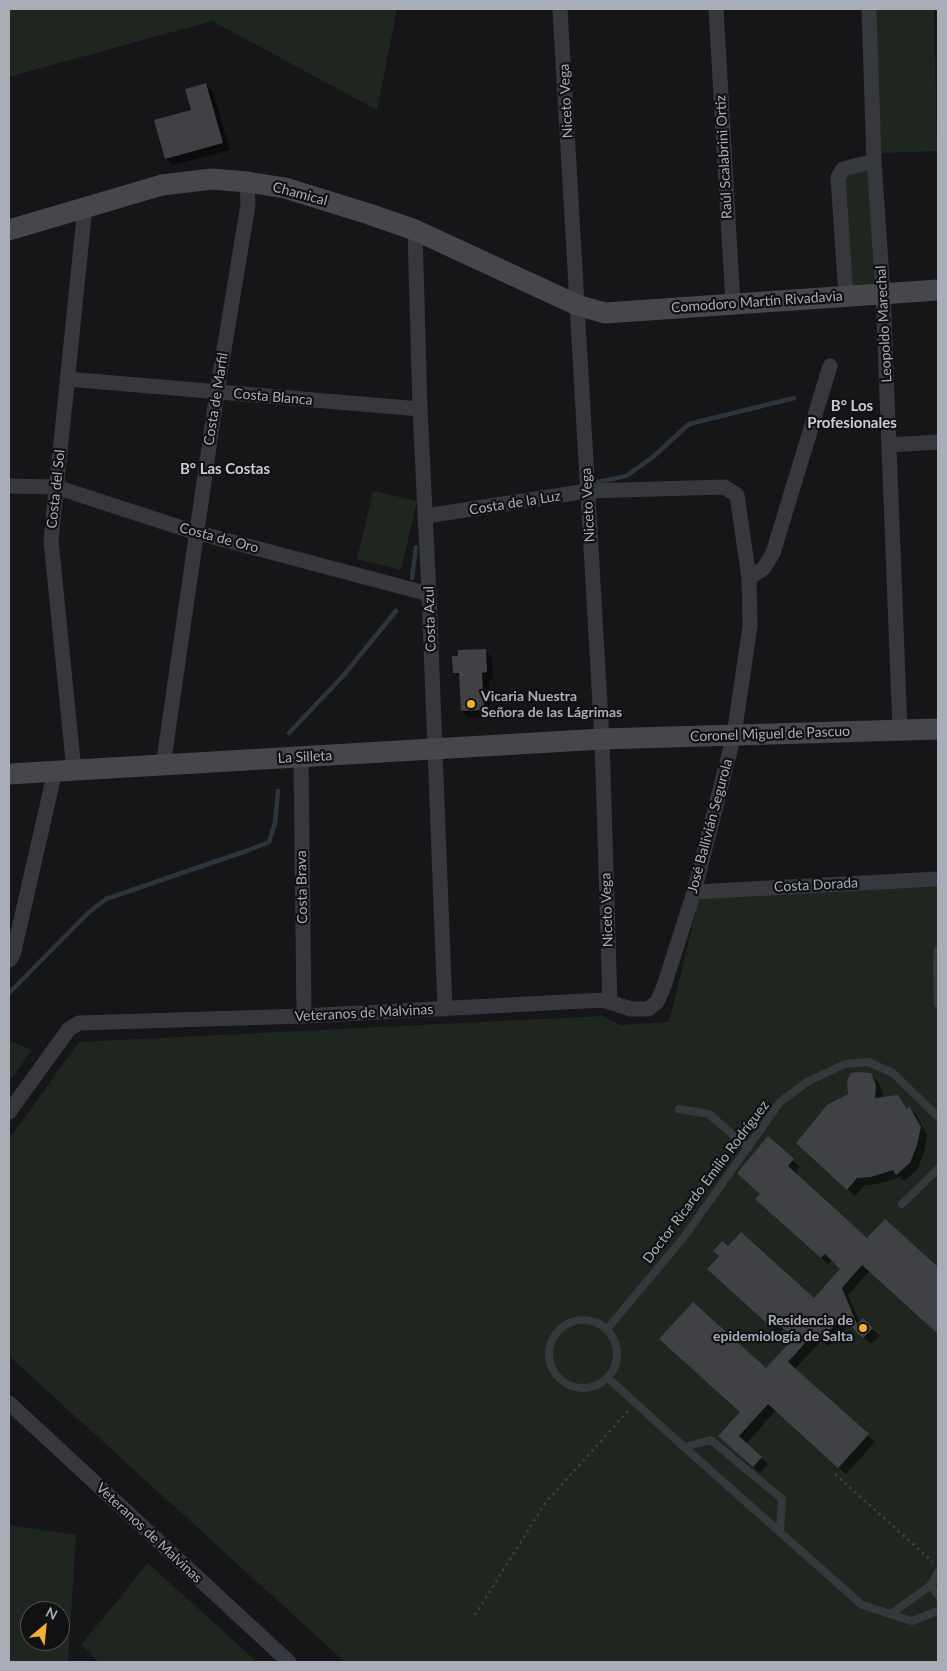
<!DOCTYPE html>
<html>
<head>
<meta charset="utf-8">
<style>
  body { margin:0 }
  #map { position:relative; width:947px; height:1671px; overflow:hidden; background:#161618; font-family:Lato,sans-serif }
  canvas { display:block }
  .frame { position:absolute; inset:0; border:10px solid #a8adb8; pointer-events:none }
  .north { position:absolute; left:20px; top:1601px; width:50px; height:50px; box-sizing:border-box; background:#111113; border:1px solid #4d4f55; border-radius:50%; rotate:28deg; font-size:14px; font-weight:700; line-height:20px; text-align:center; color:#a8adb8 }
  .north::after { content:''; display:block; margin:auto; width:18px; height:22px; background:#f2b134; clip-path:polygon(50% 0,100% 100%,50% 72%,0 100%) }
</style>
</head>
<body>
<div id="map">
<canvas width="947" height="1671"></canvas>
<div class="frame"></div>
<div class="north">N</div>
</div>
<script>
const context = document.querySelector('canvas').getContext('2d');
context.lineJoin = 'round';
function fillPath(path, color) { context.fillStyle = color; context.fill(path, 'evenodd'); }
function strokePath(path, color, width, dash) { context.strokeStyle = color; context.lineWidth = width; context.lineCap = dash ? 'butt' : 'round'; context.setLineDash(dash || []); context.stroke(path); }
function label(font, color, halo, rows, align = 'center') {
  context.font = font + ' Lato,sans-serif'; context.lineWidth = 4.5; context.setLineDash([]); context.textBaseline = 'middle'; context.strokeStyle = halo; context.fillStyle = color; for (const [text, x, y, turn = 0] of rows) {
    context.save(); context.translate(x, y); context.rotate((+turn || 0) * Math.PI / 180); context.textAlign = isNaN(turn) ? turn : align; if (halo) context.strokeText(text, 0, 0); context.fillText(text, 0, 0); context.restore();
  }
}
const green = new Path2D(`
  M9 9H397L377 110 212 21 9 77Z
  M873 9H934L937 151 881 153Z
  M872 167 881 291 848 293 845 175Z
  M373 491 417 501 401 570 357 559Z
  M938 887V1662H345L9 1356V1139L79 1042 602 1016 621 1025 669 1022 699 898Z
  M9 1040 32 1050 9 1082Z
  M9 1525 76 1535 68 1662H9ZM30 1611H60V1641H30Z
  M148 1563 257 1662H99L81 1645Z`);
const shadow = new Path2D(`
  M206 84 213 91 230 150 173 165 166 158Z
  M485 650 492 658 493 679H489L490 717 469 718 462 711 461 679 454 672Z
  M870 1074 878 1082 883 1093 882 1098 897 1096 908 1109 909 1108 916 1115 927 1135 924 1153 917 1170 904 1181 900 1177 879 1184 865 1185 855 1196 804 1150 850 1095Z
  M768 1138 800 1167 794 1174 867 1240 885 1220 938 1269V1333L870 1271 848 1295 860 1323 863 1320 880 1336 871 1344 850 1324 828 1346 822 1340 795 1369 875 1442 846 1474 776 1410 746 1444 768 1464 760 1473 727 1443 741 1412 766 1370 795 1339 783 1328 779 1333 715 1276 814 1299 842 1269 832 1260 828 1264 764 1206 761 1194Z`);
const stream = new Path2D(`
  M598 482 626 476 653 457 689 424 794 398
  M412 578 416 547
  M289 733 343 676 396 611
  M9 993 88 913 106 899 249 850 269 842 275 823 278 791`);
const building = new Path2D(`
  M206 83 223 143 165 159 154 120 191 110 185 89Z
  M486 649 487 672 482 673 484 710 461 711 459 673H453L452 656H458V650Z
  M860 1072 871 1073 876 1085 875 1098 898 1095 907 1109 909 1106 921 1127 917 1145 910 1163 896 1175 893 1170 871 1177 857 1178 847 1190 796 1143 827 1105 848 1094 847 1081 851 1073Z
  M768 1136 794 1159 788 1166 867 1238 885 1219 938 1267V1334L862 1265 842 1288 857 1324 863 1318 873 1328 863 1338 842 1318 820 1340 814 1333 788 1362 869 1434 838 1468 768 1404 739 1436 762 1457 753 1467 718 1436 740 1412 659 1339 693 1302 766 1368 794 1338 775 1322 771 1327 707 1269 719 1256 713 1251 722 1241 728 1246 741 1232 814 1298 840 1269 825 1254 821 1258 755 1199 760 1194 737 1173Z`);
const path = new Path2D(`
  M835 1474 933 1562
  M475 1615 546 1502 629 1410`);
const lane = new Path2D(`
  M938 950 937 965 938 1004
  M679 1109 709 1114 748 1148
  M902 1204 938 1169
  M549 1354a34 34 0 1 1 68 0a34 34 0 1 1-68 0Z
  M607 1329 684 1237 780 1102 807 1082 845 1064 868 1062 893 1073 938 1117
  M608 1378 684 1447 862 1605 912 1621 938 1611
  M684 1447 711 1440 782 1499 780 1532
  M931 1585 938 1595
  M891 1614 931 1585 938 1572`);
const street = new Path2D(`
  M560 9 602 739 610 1002
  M716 9 733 304
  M869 9 874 161 883 293 900 730
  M415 230 420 409 429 594 445 1009
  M846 296 838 177 843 169 874 161
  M67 379 420 409
  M889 445 938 442
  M9 486 56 487 191 531 429 594
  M749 578 764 568 773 553 830 366
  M301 758 304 1016
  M163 766 217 392 248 205 247 182
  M74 771 51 540 85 207
  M694 892 938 879
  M9 960 13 955 55 771
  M9 1112 69 1029 79 1023 304 1016 603 1000 631 1009H648L657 1002 664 986 694 892 734 735 750 626 749 578 737 495 724 487 587 491 426 516
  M9 1403 289 1662`);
const secondary = new Path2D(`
  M9 230 162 185 212 179 247 182 285 188 369 214 415 230 577 305 605 313 938 290
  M9 774 602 739 938 729`);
const markers = [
  [471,704,5,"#f2b134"],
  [863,1328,5,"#f2b134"]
];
const streetNames = [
  ["Niceto Vega",566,101,-93],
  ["Raúl Scalabrini Ortiz",724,157,-93],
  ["Chamical",300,194,15],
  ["Comodoro Martín Rivadavia",757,302,-4],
  ["Leopoldo Marechal",884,324,-93],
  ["Costa Blanca",273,397,5],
  ["Costa de Marfil",216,399,-81],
  ["Costa del Sol",56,489,-84],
  ["Costa de la Luz",515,503,-9],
  ["Niceto Vega",588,505,-93],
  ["Costa de Oro",219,538,15],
  ["Costa Azul",430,619,-92],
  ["Coronel Miguel de Pascuo",770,734,-2],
  ["La Silleta",305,757,-3],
  ["José Ballivián Segurola",710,826,-75],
  ["Costa Dorada",816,885,-3],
  ["Costa Brava",302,887,-91],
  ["Niceto Vega",607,910,-92],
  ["Veteranos de Malvinas",364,1013,-3],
  ["Doctor Ricardo Emilio Rodríguez",706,1182,-53],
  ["Veteranos de Malvinas",149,1533,43]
];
const poiNames = [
  ["Vicaria Nuestra",481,696],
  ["Señora de las Lágrimas",481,712],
  ["Residencia de",853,1320,"right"],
  ["epidemiología de Salta",853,1336,"right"]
];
const neighbourhoodNames = [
  ["B° Los",852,406],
  ["Profesionales",852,423],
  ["B° Las Costas",225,469]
];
fillPath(green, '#1e261f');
fillPath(shadow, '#0007');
strokePath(stream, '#2c353c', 4.5);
fillPath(building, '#404145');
strokePath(path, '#3d3f44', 2.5, [2.5, 4]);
strokePath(lane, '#37383d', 8);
strokePath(street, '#37383d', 15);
strokePath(secondary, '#45474d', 21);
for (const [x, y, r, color] of markers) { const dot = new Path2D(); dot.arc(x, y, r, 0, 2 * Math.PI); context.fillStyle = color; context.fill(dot); strokePath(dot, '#111113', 2); }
label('14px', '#a8adb8', '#111113', streetNames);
label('bold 14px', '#a8adb8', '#111113', poiNames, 'left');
label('bold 15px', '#c9ccd4', '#111113', neighbourhoodNames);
</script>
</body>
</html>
